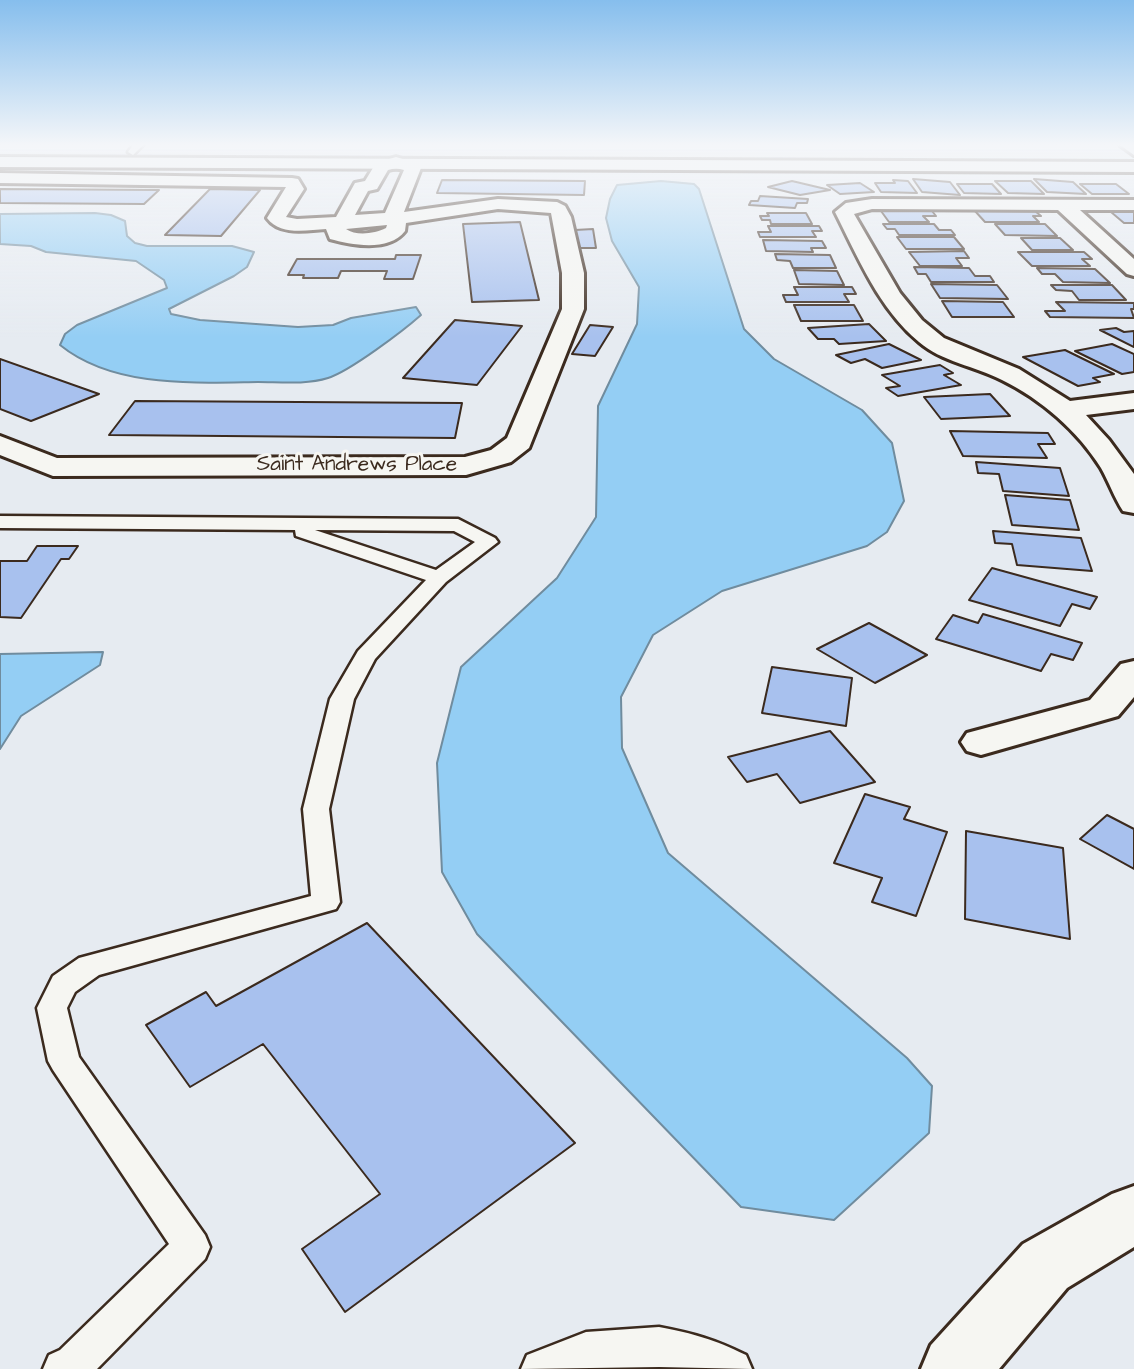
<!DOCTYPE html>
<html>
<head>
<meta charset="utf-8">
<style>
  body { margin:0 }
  canvas { display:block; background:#e6ebf1 }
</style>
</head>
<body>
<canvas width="1134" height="1369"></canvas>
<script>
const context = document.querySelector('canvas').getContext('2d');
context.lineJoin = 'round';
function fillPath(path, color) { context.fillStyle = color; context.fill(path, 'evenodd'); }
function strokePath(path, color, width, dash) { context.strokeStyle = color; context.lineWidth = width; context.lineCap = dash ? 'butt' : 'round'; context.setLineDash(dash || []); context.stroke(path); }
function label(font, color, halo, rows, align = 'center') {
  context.font = font + ' "Architects Daughter",sans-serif'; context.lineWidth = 6; context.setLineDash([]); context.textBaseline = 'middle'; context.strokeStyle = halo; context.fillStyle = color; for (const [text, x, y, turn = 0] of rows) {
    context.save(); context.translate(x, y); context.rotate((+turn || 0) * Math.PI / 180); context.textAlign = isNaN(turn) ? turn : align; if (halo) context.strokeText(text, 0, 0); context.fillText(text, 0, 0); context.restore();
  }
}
const water = new Path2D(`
  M661 181 694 184 699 189 744 329 774 359 862 410 892 443 904 501 887 532 867 546 722 591 653 635 621 697 622 748 668 853 907 1058 932 1086 929 1133 834 1220 741 1207 477 934 442 872 437 763 461 667 557 578 596 517 598 406 637 324 639 287 612 241 606 218 610 199 617 185Z
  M95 213 111 215 125 221 127 236 135 243 147 246H232L254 252 247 267 234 276 169 309 171 314 200 320 298 327 333 325 351 318 416 307 421 315C403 331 350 371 328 378 306 385 279 382 258 382 194 383 113 388 60 345L65 334 77 325 167 288 164 280 136 261 46 252 31 246 0 244V214Z
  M103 652 100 665 21 716 0 749V654Z`);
const building = new Path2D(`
  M913 179 950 182 960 195 922 192Z
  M1034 179 1073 182 1086 194 1047 192Z
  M442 180 585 181 584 195 437 193Z
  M893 180 908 181 917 193 881 192 875 183H895Z
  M792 181 830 190 800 195 768 187Z
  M995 181H1031L1044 194 1008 193Z
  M860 183 874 192 840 194 827 185Z
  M957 184H992L1001 194 964 193Z
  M1080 184H1116L1129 194H1092Z
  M0 189 159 190 144 204 0 203Z
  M210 189 260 190 221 236 165 235Z
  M760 196 808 199 807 203H797L795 208 749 205 751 201H758Z
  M881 211H932L936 216H923L929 222H889Z
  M975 211H1035L1041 216H1033L1039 222H985Z
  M1111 212H1134V223H1124Z
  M767 213H806L812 224H771L770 220H762L760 216H769Z
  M520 222 539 300 472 302 463 224Z
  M883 224H934L939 230H951L955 235H899L895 229H887Z
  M995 224H1045L1057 236 1005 235Z
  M768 226H819L822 231H812L816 237H760L758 232H771Z
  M593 229 596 248H577L575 230Z
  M897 237H954L964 249H906Z
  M1021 238H1060L1073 250H1032Z
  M763 240 822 241 826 248H811L813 252 766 251Z
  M964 251 969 258H956L962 266H920L909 252Z
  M1018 252H1084L1092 259H1082L1090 266H1032Z
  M775 254 830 255 836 268H793L790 261 777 260Z
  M396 255H421L413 279H384L387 271H341L338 278H303L304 275H288L297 259H395Z
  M914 267 969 268 975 276H990L994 282H931L926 274H918Z
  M1037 268 1095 269 1110 283 1063 282 1055 274H1042Z
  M794 270 837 271 844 285 799 284Z
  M931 284 997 285 1008 299 940 298Z
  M1051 285H1112L1126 300H1079L1072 291 1056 290Z
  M794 287H852L856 294H844L849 302H786L783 295H798Z
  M942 301 1003 302 1014 317H952Z
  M1056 302 1134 303V309H1131L1134 318 1050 317 1045 311H1065Z
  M794 305H854L863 321H801Z
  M455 320 522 326 477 385 403 378Z
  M869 324 886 341 839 344 834 339H818L808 328Z
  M590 325 613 327 595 356 572 354Z
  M1116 328 1124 332 1134 331V347L1100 330Z
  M889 344 921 360 882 368 865 359 851 363 836 355Z
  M1112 344 1134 354V372L1122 374 1075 351Z
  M1065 350 1114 374 1093 378 1100 382 1078 386 1023 357Z
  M0 359 99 394 31 421 0 409Z
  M940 365 953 373 944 375 961 385 898 396 886 388 900 386 882 375Z
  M990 394 1010 416 941 419 924 397Z
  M135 401 462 403 455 438 109 435Z
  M950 431 1048 433 1055 444H1038L1047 458 963 456Z
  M976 462 1060 468 1069 496 1003 491 999 474 978 473Z
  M1005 495 1070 500 1079 530 1012 525Z
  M993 531 1081 538 1092 571 1017 565 1012 544 995 543Z
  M37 546H78L69 559H61L21 618 0 617V561H27Z
  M992 568 1097 597 1090 609 1072 604 1060 626 969 600Z
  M983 614 1082 643 1073 660 1051 654 1041 671 936 639 953 615 978 623Z
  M869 623 927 655 875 683 817 649Z
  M772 667 852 678 846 726 762 713Z
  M830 731 875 782 800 803 777 774 747 782 728 757Z
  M865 794 910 807 904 819 947 832 916 916 872 902 882 878 834 863Z
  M1107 815 1134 829V869L1080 839Z
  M966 831 1063 848 1070 939 965 919Z
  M367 923 575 1143 345 1312 302 1249 380 1194 263 1044 190 1087 146 1025 206 992 216 1006Z`);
const lane = new Path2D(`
  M133 145H143L133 155 128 152Z
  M0 516 458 519 495 538 498 542 446 582 375 659 354 699 329 809 340 902 336 909 99 975 75 992 67 1008 79 1057 205 1235 210 1247 205 1259 97 1369H43L49 1355 60 1350 169 1244 53 1070 48 1061 37 1008 53 976 79 958 311 896 303 809 330 699 358 651 426 580 296 536 295 530 0 528ZM315 530 454 531 475 542 436 570Z
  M659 1327C695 1334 713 1339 746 1355L752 1369 659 1367 521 1369 527 1355 586 1332Z`);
const street = new Path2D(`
  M1120 145H1134V155Z
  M396 157 419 164 421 168 404 212 498 199 557 202 565 206 571 217 584 273V309L529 448 511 462 466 475 53 476 0 455V436L57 458 465 457 491 450 507 438 562 309V273L551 213 498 209 406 223 405 231C389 252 352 245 330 239L326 229C307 230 280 236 267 218L286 187 0 183V173L292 178 298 179 304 189 286 217 297 219 336 217 355 183 365 181 376 163ZM396 168 404 170 385 213 355 215 368 191 377 189 388 170ZM387 225 386 228C374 234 356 236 346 229Z
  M872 199 1134 200V210H1080L1134 259V276L1127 274 1058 210 872 209 854 214 900 293 922 320 944 338 1019 369 1070 401 1134 393V409L1086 415 1109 440 1134 474V513L1123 511C1114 497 1109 482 1101 468 1078 431 1041 399 1002 380 975 366 942 362 919 342 879 309 858 257 835 212L846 203Z
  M1134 661V697L1118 716 981 755 967 751 961 742 967 733 1090 700 1121 664Z
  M1134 1186V1247L1067 1288 999 1369H921L931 1345 1023 1244 1112 1194Z`);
const secondary = new Path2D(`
  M0 157 1134 162V172L0 167Z`);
const farStreetnames = [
  ["Saint Andrews Place",357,466]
];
fillPath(water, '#94cef4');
strokePath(water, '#708c9e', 2);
fillPath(building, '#a8c1ee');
strokePath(building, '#3b2a1e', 2);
strokePath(lane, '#3b2a1e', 5);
strokePath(street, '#3b2a1e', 6);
strokePath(secondary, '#3b2a1e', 6);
fillPath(lane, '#f6f6f2');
fillPath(street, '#f6f6f2');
fillPath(secondary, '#f6f6f2');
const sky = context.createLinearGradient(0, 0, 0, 337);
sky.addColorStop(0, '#86beed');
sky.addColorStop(0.43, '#f4f6f9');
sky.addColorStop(1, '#f4f6f900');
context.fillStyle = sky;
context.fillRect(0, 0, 1134, 337);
label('21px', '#3b2a1e', '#f6f6f2', farStreetnames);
</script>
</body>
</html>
